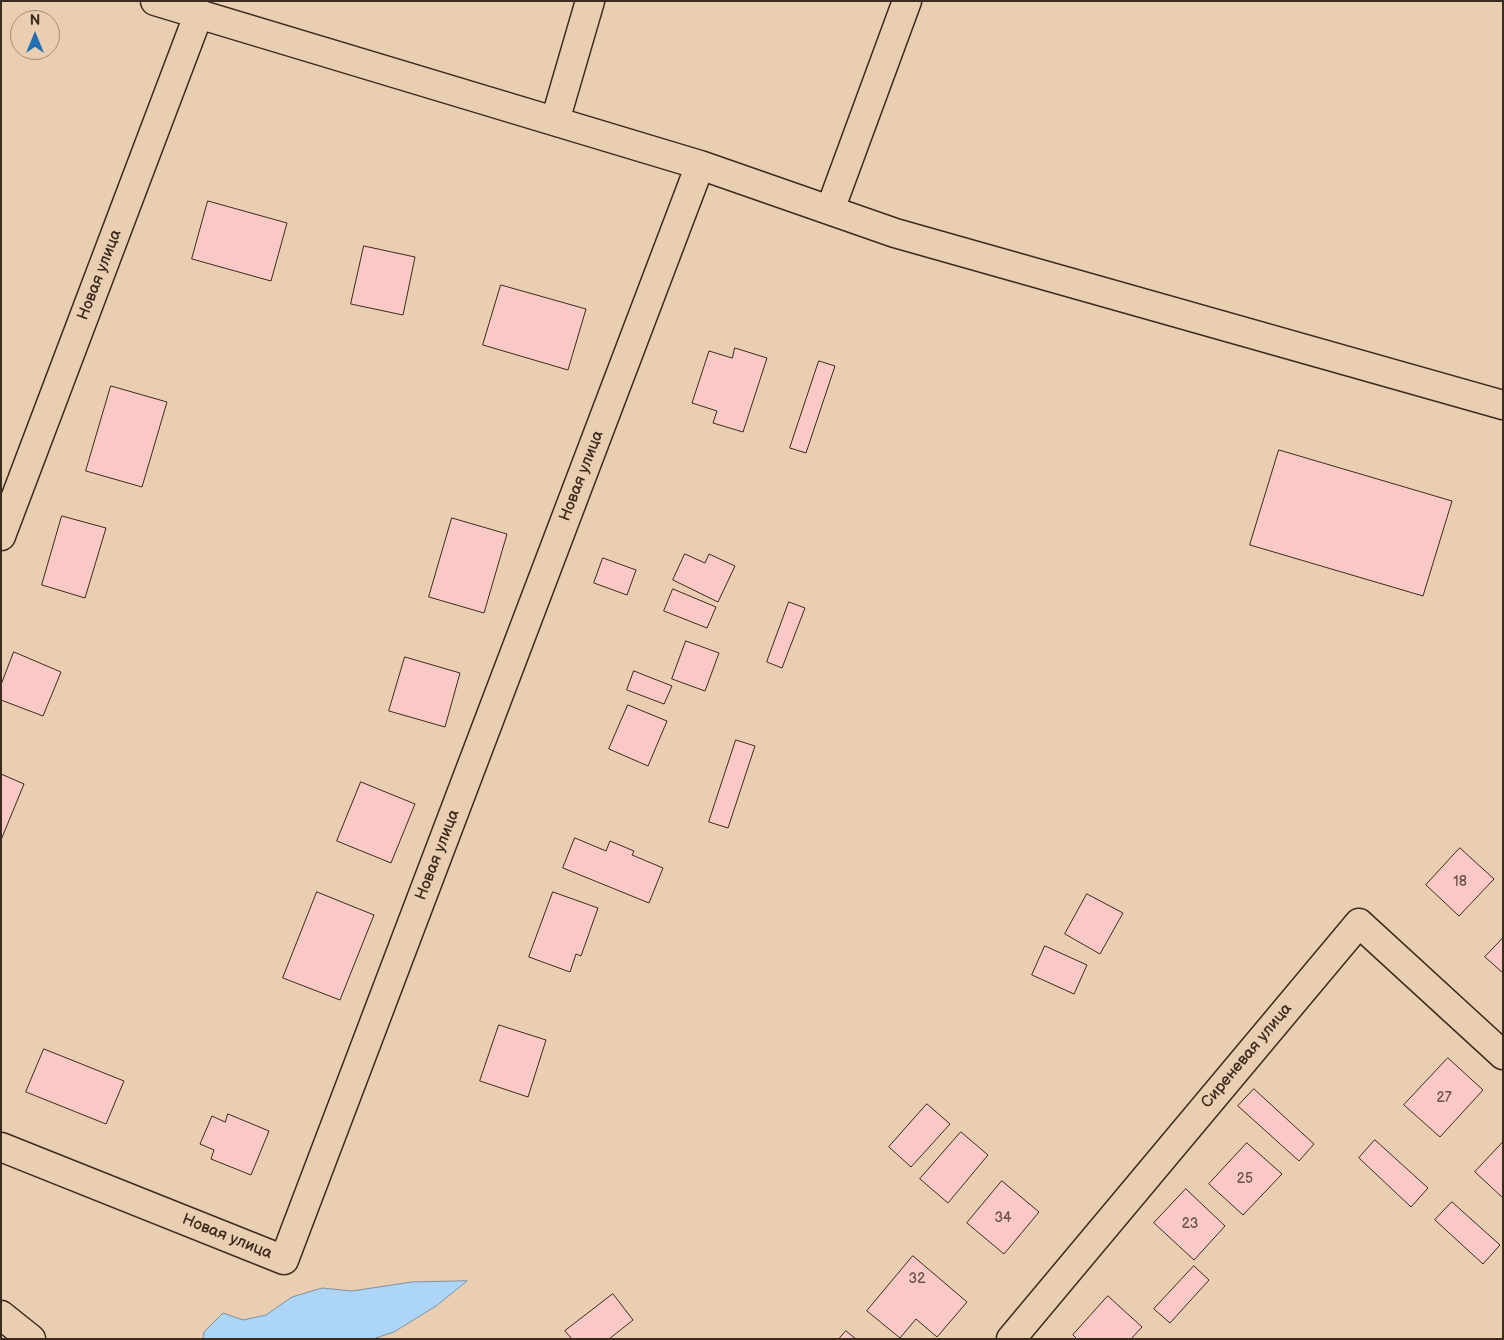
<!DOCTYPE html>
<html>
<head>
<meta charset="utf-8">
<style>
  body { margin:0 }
  #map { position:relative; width:1504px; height:1340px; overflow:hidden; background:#eaceb1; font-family:"Balsamiq Sans",sans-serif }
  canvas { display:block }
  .frame { position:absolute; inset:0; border:2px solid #3b2a1e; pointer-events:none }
  .north { position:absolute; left:10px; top:10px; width:50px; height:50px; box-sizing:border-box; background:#eaceb1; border:1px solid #a48c76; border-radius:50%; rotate:0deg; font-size:14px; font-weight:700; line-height:20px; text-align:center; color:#3b2a1e }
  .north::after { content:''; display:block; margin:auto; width:18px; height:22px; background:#1f6fb2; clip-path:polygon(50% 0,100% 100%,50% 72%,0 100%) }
</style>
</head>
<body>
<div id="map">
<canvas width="1504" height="1340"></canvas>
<div class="frame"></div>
<div class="north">N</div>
</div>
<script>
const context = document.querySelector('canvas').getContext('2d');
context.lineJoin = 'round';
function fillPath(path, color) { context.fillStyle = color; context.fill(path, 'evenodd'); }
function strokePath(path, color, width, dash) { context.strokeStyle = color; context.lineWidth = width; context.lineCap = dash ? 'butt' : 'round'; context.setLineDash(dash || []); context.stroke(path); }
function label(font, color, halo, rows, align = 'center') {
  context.font = font + ' "Balsamiq Sans",sans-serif'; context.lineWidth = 5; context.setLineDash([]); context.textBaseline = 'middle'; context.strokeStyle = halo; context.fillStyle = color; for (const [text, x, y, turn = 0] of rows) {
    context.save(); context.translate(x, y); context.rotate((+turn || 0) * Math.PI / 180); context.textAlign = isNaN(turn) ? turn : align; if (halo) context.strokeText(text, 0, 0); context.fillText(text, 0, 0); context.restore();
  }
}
const water = new Path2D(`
  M467 1281 436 1306 394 1332 373 1339H203L204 1332 223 1313 243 1320 266 1315 292 1297 322 1288 352 1291 412 1282Z`);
const building = new Path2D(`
  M208 201 287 223 271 281 192 259Z
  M364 246 415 257 403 315 351 304Z
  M501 285 586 309 568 370 483 345Z
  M735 348 767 358 743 432 713 423 717 411 692 403 709 351 732 358Z
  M819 361 835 366 806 453 790 448Z
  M111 386 167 402 142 487 86 471Z
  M1279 450 1452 501 1423 596 1250 545Z
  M62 516 106 528 85 598 42 585Z
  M452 518 507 534 484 613 429 597Z
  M685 554 705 563 709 554 735 566 718 602 673 580Z
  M603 558 636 570 627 595 594 583Z
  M673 589 716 607 707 628 664 611Z
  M789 602 805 608 782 668 767 662Z
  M686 641 719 653 705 691 672 679Z
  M14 652 61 672 43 716 1 700V685Z
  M405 657 460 673 445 727 389 711Z
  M634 671 672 686 664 704 627 690Z
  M628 705 667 721 648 766 609 749Z
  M736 740 755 746 728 828 709 822Z
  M1 774 24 784 1 840Z
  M361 782 415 804 391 863 337 841Z
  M575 838 606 851 610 841 634 851 632 855 663 868 649 903 563 868Z
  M1460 848 1494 879 1459 916 1426 885Z
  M317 892 374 915 340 1000 283 978Z
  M553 892 598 908 581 956 576 954 570 972 529 957Z
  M1087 894 1123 913 1100 954 1065 934Z
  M1503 938V973L1485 957Z
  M1045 946 1087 965 1074 994 1032 975Z
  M499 1025 546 1040 528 1097 480 1081Z
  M44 1049 124 1081 106 1124 26 1092Z
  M1448 1058 1483 1090 1440 1137 1404 1105Z
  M1254 1089 1314 1144 1299 1161 1238 1106Z
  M927 1104 950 1124 911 1167 889 1147Z
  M228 1114 269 1131 251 1175 211 1159 214 1150 200 1144 212 1116 225 1122Z
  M961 1132 988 1155 948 1203 920 1179Z
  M1375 1140 1428 1188 1411 1207 1359 1158Z
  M1503 1142V1198L1475 1172Z
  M1247 1143 1282 1174 1243 1215 1209 1184Z
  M1002 1181 1039 1212 1004 1254 967 1223Z
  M1186 1189 1225 1226 1194 1260 1154 1223Z
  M1452 1202 1500 1245 1483 1264 1435 1220Z
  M913 1256 967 1302 937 1337 916 1319 900 1338 867 1311Z
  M1194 1266 1209 1280 1170 1323 1154 1309Z
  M613 1294 633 1320 609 1339H572L565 1331Z
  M1108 1296 1142 1327 1131 1339H1077L1073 1335Z
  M846 1331 856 1339H839Z`);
const minor = new Path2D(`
  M155 1 700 165 895 233 1503 405
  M555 121 590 1
  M830 210 907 1
  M1 536 199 13
  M1 1147 284 1260 700 165
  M1 1315 31 1339
  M1011 1339 1359 923 1503 1055`);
const numberNames = [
  ["18",1460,882],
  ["27",1444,1098],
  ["25",1245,1179],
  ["34",1003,1218],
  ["23",1190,1224],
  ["32",917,1279]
];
const streetNames = [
  ["Новая улица",100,275,-69],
  ["Новая улица",582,476,-69],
  ["Новая улица",438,855,-69],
  ["Сиреневая улица",1247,1056,-50],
  ["Новая улица",227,1237,22]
];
fillPath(water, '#add5f7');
strokePath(water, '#7f91a0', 1);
fillPath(building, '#fac9c5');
strokePath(building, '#3b2a1e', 1);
strokePath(minor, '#3b2a1e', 31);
strokePath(minor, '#eaceb1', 28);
label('14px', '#6b5248', null, numberNames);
label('16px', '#3b2a1e', '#eaceb1', streetNames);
</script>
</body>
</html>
